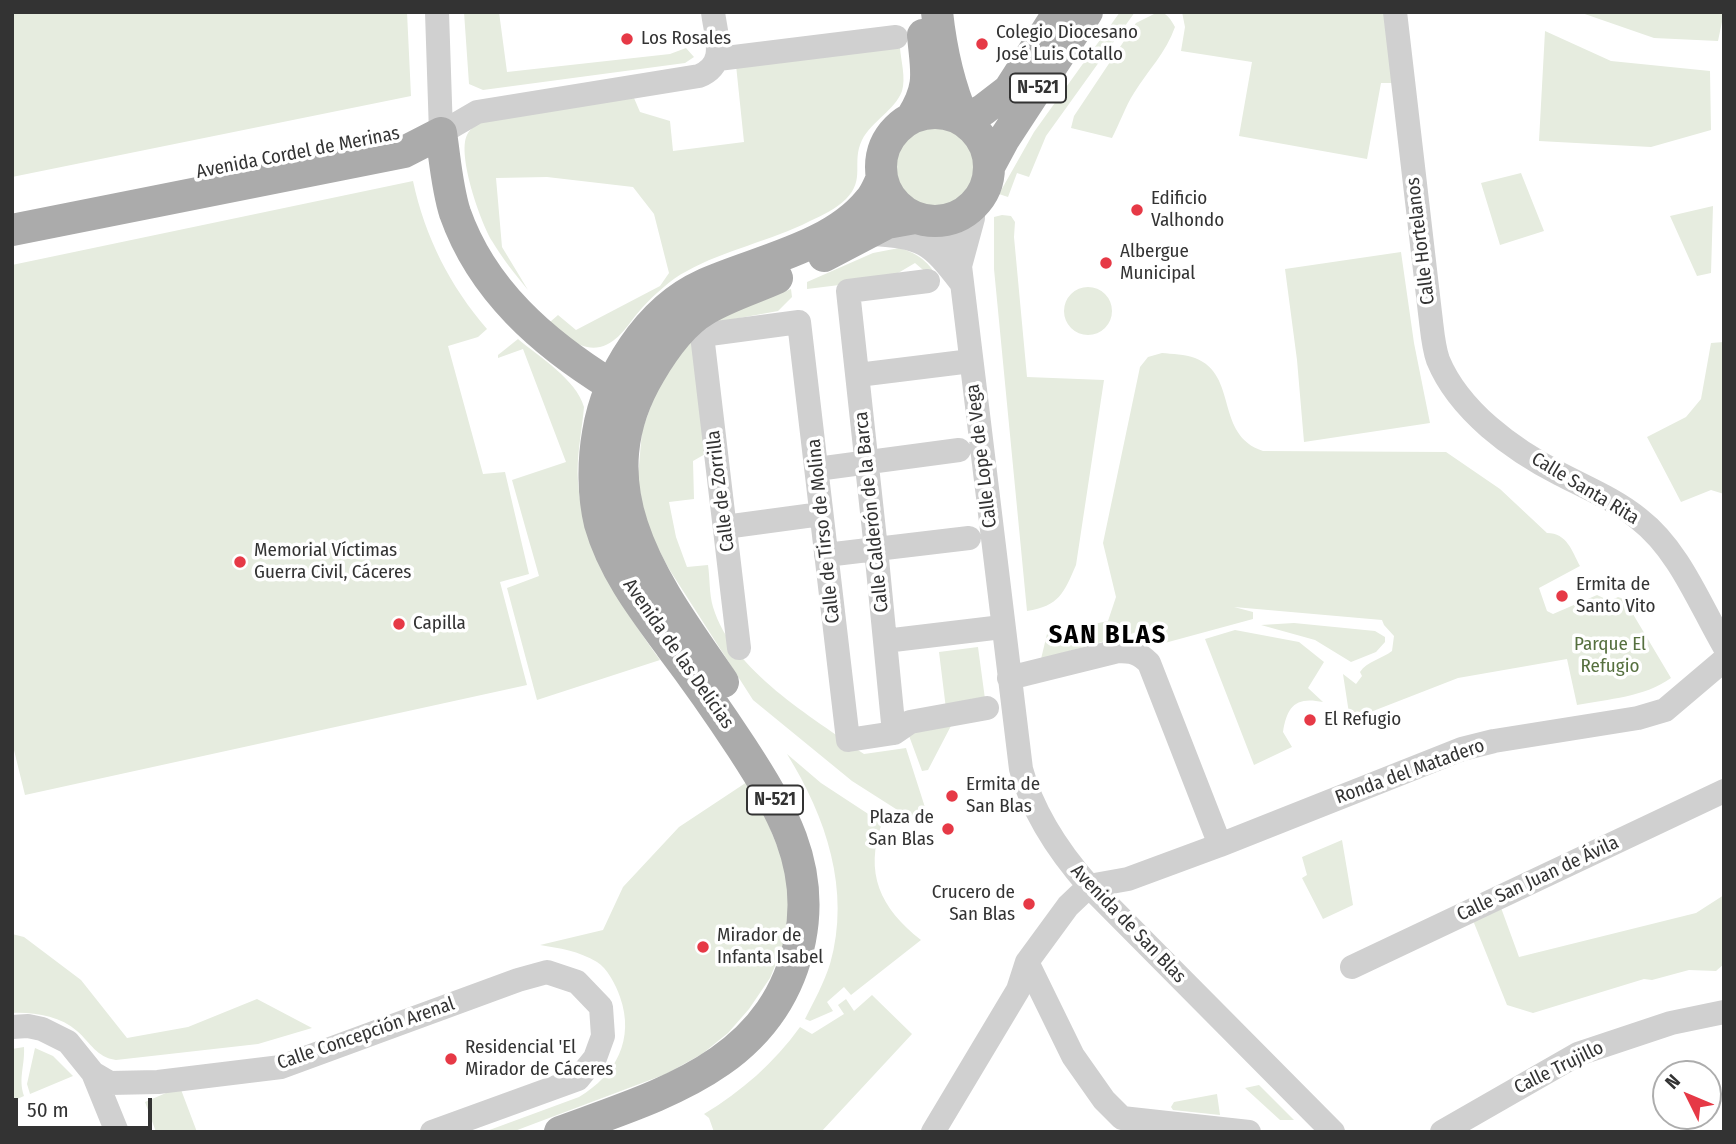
<!DOCTYPE html>
<html>
<head>
<meta charset="utf-8">
<style>
  body { margin:0 }
  #map { position:relative; width:1736px; height:1144px; overflow:hidden; background:#fff; font-family:"Fira Sans Condensed",sans-serif }
  canvas { display:block }
  .frame { position:absolute; inset:0; border:14px solid #333; pointer-events:none }
  .north { position:absolute; left:1652px; top:1060px; width:70px; height:70px; box-sizing:border-box; background:#fff; border:2px solid #adadad; border-radius:50%; rotate:313deg; font-size:19px; font-weight:700; line-height:28px; text-align:center; color:#333 }
  .north::after { content:''; display:block; margin:auto; width:24px; height:32px; background:#e63946; clip-path:polygon(50% 0,100% 100%,50% 72%,0 100%) }
  .scale { position:absolute; left:14px; top:1098px; width:138px; height:32px; box-sizing:border-box; border:4px solid #333; border-top:0; padding-left:9px; font-size:21px; line-height:24px; white-space:nowrap; color:#333; -webkit-text-stroke:5px #fff; paint-order:stroke }
</style>
</head>
<body>
<div id="map">
<canvas width="1736" height="1144"></canvas>
<div class="frame"></div>
<div class="north">N</div>
<div class="scale">50 m</div>
</div>
<script>
const context = document.querySelector('canvas').getContext('2d');
context.lineJoin = 'round';
function fillPath(path, color) { context.fillStyle = color; context.fill(path, 'evenodd'); }
function strokePath(path, color, width, dash) { context.strokeStyle = color; context.lineWidth = width; context.lineCap = dash ? 'butt' : 'round'; context.setLineDash(dash || []); context.stroke(path); }
function label(font, color, halo, rows, align = 'center') {
  context.font = font + ' "Fira Sans Condensed",sans-serif'; context.lineWidth = 7; context.setLineDash([]); context.textBaseline = 'middle'; context.strokeStyle = halo; context.fillStyle = color; for (const [text, x, y, turn = 0] of rows) {
    context.save(); context.translate(x, y); context.rotate((+turn || 0) * Math.PI / 180); context.textAlign = isNaN(turn) ? turn : align; if (halo) context.strokeText(text, 0, 0); context.fillText(text, 0, 0); context.restore();
  }
}
const green = new Path2D(`
  M12 12H407L411 96 12 177Z
  M464 12H499L507 72 670 54 686 48 694 57 685 63 483 90 469 84Z
  M1120 12H1135L1046 136 1029 177 1017 173 1008 197 999 194 1034 132Z
  M1158 12C1167 12 1171 20 1175 27 1166 53 1148 70 1134 93 1125 107 1120 123 1112 138L1071 128 1074 116 1136 23Z
  M1182 12H1387L1392 83H1381L1367 159 1239 136 1252 62 1181 51 1185 27Z
  M1579 12H1724L1718 41 1654 38Z
  M1545 31 1611 61 1710 71 1711 130 1651 147 1539 141Z
  M900 48C901 61 906 78 902 91 895 110 872 121 862 140 851 163 866 179 846 199 836 209 823 215 810 221 771 241 724 250 687 271 671 279 654 295 642 308 629 322 620 342 600 347 579 351 565 335 550 322L558 315 576 330 660 286 669 273 654 214 633 187 547 177 496 178 502 247 528 290C515 274 502 258 492 241 480 221 457 155 467 135 470 128 478 124 484 121L634 98 640 112 670 121 673 151 744 142 736 65Z
  M894 167a41 41 0 1 1 82 0a41 41 0 1 1-82 0Z
  M1521 173 1544 231 1500 245 1481 183Z
  M413 181C425 237 450 286 487 329L478 337 448 346 483 474 505 472 529 574 500 582 527 685 25 795 12 742V265Z
  M1713 206 1711 273 1697 276 1670 216Z
  M1002 215 1011 216 1015 222 1014 237 1027 377 1104 380 1076 565C1064 593 1059 606 1027 611L994 269V217Z
  M899 248C919 253 935 266 939 286L934 287 929 275 915 263 888 279 807 289V282L873 253Z
  M1401 252 1414 343 1430 423 1304 442 1297 360 1285 269Z
  M1064 311a24 24 0 1 1 48 0a24 24 0 1 1-48 0Z
  M791 289 792 297 778 311 712 323 731 312Z
  M696 335 707 453 693 461 694 499 669 502 676 537 687 567 708 565C710 578 709 594 713 607 733 672 811 716 864 754L906 748 930 823 921 825 852 781 753 700 669 569 653 539 641 509 638 477 642 431 660 380Z
  M518 339C539 357 576 379 584 407 582 431 576 457 578 482 583 553 620 603 660 660L537 700 507 588 539 576 512 480 566 462 523 349 498 358V355Z
  M1724 342V494L1711 490 1681 502 1647 437 1686 417 1701 399 1711 343Z
  M1162 353C1172 354 1185 354 1195 358 1239 375 1214 435 1263 451L1446 452 1500 489 1547 533C1567 533 1572 551 1580 566L1539 588 1547 611 1553 614 1597 595 1610 601 1618 597 1624 599 1671 678C1645 697 1608 699 1577 705L1567 659 1458 678 1350 720 1343 674 1356 684 1362 676 1360 672C1367 661 1382 659 1392 651L1394 636 1384 625 1382 620 1234 607 1253 612V619L1161 644 1141 631 1041 659 1047 634 1108 621 1116 597 1103 543 1140 367 1148 357Z
  M1294 623 1375 631 1385 637V642L1376 652 1351 662 1315 640 1261 625Z
  M1235 630 1299 642 1324 662 1308 688 1323 702C1295 696 1287 707 1283 732L1292 747 1254 765 1205 639Z
  M978 647 985 699 946 709 939 652Z
  M953 722 928 770 922 771 908 733Z
  M787 754 821 783 882 823C864 873 880 908 921 940L851 995 844 987 827 1002 833 1011 810 1021 805 1019C814 1001 824 983 830 964 851 890 826 817 787 754Z
  M747 782 763 811 786 868 790 912 785 942 770 978 749 1009 728 1033 702 1054 666 1074 512 1132H484L579 1097C616 1075 635 1039 620 997 616 985 607 968 597 962 579 951 559 948 540 945L603 930 623 887 679 827Z
  M1342 840 1353 905 1323 919 1302 878 1307 875 1302 857Z
  M1724 895V964L1716 971 1689 970 1652 980 1644 979 1533 1013 1507 1005 1472 918 1500 905 1519 957 1696 913Z
  M12 934 24 937 81 980 127 1038 188 1027 257 999 312 1028 258 1044 116 1060C96 1057 91 1043 77 1031 60 1016 34 1012 12 1013Z
  M872 995 912 1034 821 1132H714L709 1118 704 1114C742 1091 774 1063 800 1027L812 1034 844 1014 838 1005 846 999 854 1011Z
  M24 1047C25 1066 18 1078 24 1096L15 1100 12 1094V1049Z
  M35 1048 53 1056 73 1076 30 1094 27 1084Z
  M1259 1085 1294 1120H1280L1245 1088Z
  M180 1087 197 1132H156L145 1102Z
  M1217 1094 1220 1115 1173 1110 1171 1107 1174 1102Z`);
const minor = new Path2D(`
  M437 12 441 133
  M1395 12 1430 313C1432 328 1433 346 1438 360 1459 411 1513 450 1560 474 1587 488 1616 500 1639 519 1679 550 1699 603 1724 646
  M718 59 896 37
  M441 133 477 112 699 76C728 64 716 38 713 12
  M973 205V218L960 266 1021 769C1033 814 1059 852 1089 886L1333 1132
  M928 221C945 232 951 247 960 266
  M871 234C923 237 930 242 962 284
  M858 375 971 361
  M817 469 959 450
  M725 527 821 514
  M826 555 969 538
  M885 641 1002 627
  M739 648 702 335 799 322 848 740 894 733 910 722 987 708
  M1009 678 1118 651C1132 651 1139 653 1149 663L1220 845
  M894 733 876 549 848 291 928 281
  M1089 886 1128 879 1220 845 1462 749 1494 741 1638 718 1665 710 1724 660
  M1027 962 1073 1056 1104 1100 1122 1118 1249 1132
  M1352 967 1724 791
  M12 1027 28 1026 42 1029 68 1042 93 1073 110 1083 158 1082 281 1067 518 980 547 972 577 982 601 1007 603 1036 595 1058 578 1079 432 1132
  M93 1073 117 1132
  M933 1132 1018 990 1027 962 1068 906 1089 886
  M1442 1132 1578 1054 1671 1023 1724 1012`);
const major = new Path2D(`
  M937 12C941 49 949 86 964 120
  M881 167a54 54 0 1 1 108 0a54 54 0 1 1-108 0Z
  M912 117C932 85 926 71 923 35
  M964 120 983 110 1009 90 1059 12
  M441 133C445 159 447 188 455 213 482 290 543 343 611 385
  M990 165 1004 139 1087 12
  M12 230 404 152 441 133
  M824 256 887 223 915 218
  M723 682C658 587 580 490 650 373 663 351 681 324 705 310 726 297 755 288 777 278
  M560 1132C663 1094 775 1064 800 940 815 865 781 808 742 748 719 713 696 680 671 647 643 609 613 570 600 524 593 496 593 461 598 433 607 376 648 310 703 285 756 261 831 248 869 201 875 195 878 186 882 178`);
const markers = [
  [627,39,7,"#e63946"],
  [982,44,7,"#e63946"],
  [1137,210,7,"#e63946"],
  [1106,263,7,"#e63946"],
  [240,562,7,"#e63946"],
  [1562,596,7,"#e63946"],
  [399,624,7,"#e63946"],
  [1310,720,7,"#e63946"],
  [952,796,7,"#e63946"],
  [948,829,7,"#e63946"],
  [1029,904,7,"#e63946"],
  [703,947,7,"#e63946"],
  [451,1059,7,"#e63946"]
];
const shields = [
  [1038,88,56],
  [775,800,56]
];
const shieldNames = [
  ["N-521",1038,88],
  ["N-521",775,800]
];
const poiNames = [
  ["Colegio Diocesano",996,33],
  ["José Luis Cotallo",996,55],
  ["Los Rosales",641,39],
  ["Edificio",1151,199],
  ["Valhondo",1151,221],
  ["Albergue",1120,252],
  ["Municipal",1120,274],
  ["Memorial Víctimas",254,551],
  ["Guerra Civil, Cáceres",254,573],
  ["Ermita de",1576,585],
  ["Santo Vito",1576,607],
  ["Capilla",413,624],
  ["El Refugio",1324,720],
  ["Ermita de",966,785],
  ["San Blas",966,807],
  ["Plaza de",934,818,"right"],
  ["San Blas",934,840,"right"],
  ["Crucero de",1015,893,"right"],
  ["San Blas",1015,915,"right"],
  ["Mirador de",717,936],
  ["Infanta Isabel",717,958],
  ["Residencial 'El",465,1048],
  ["Mirador de Cáceres",465,1070]
];
const streetNames = [
  ["Avenida Cordel de Merinas",298,153,-11],
  ["Calle Hortelanos",1421,241,-97],
  ["Calle Lope de Vega",982,456,-97],
  ["Calle Santa Rita",1585,489,31],
  ["Calle de Zorrilla",721,491,-97],
  ["Calle Calderón de la Barca",872,512,-96],
  ["Calle de Tirso de Molina",824,531,-96],
  ["Avenida de las Delicias",678,654,55],
  ["Ronda del Matadero",1410,772,-20],
  ["Calle San Juan de Ávila",1538,879,-25],
  ["Avenida de San Blas",1128,924,46],
  ["Calle Concepción Arenal",366,1034,-19],
  ["Calle Trujillo",1559,1068,-26]
];
const parkNames = [
  ["Parque El",1610,645],
  ["Refugio",1610,667]
];
const districtNames = [
  ["SAN BLAS",1108,636]
];
fillPath(green, '#e6ecdf');
strokePath(minor, '#d0d0d0', 24);
strokePath(major, '#ababab', 32);
for (const [x, y, r, color] of markers) { const dot = new Path2D(); dot.arc(x, y, r, 0, 2 * Math.PI); context.fillStyle = color; context.fill(dot); strokePath(dot, '#fff', 2.5); }
for (const [x, y, w] of shields) { const box = new Path2D(); box.roundRect(x - w / 2, y - 14.5, w, 29, 5); context.fillStyle = '#fff'; context.fill(box); strokePath(box, '#333', 2); }
label('bold 18px', '#333', null, shieldNames);
label('19px', '#333', '#fff', poiNames, 'left');
label('19px', '#333', '#fff', streetNames);
label('19px', '#56703f', '#fff', parkNames);
context.letterSpacing = '2px';
label('bold 26px', '#000', '#fff', districtNames);
context.letterSpacing = '0px';
</script>
</body>
</html>
